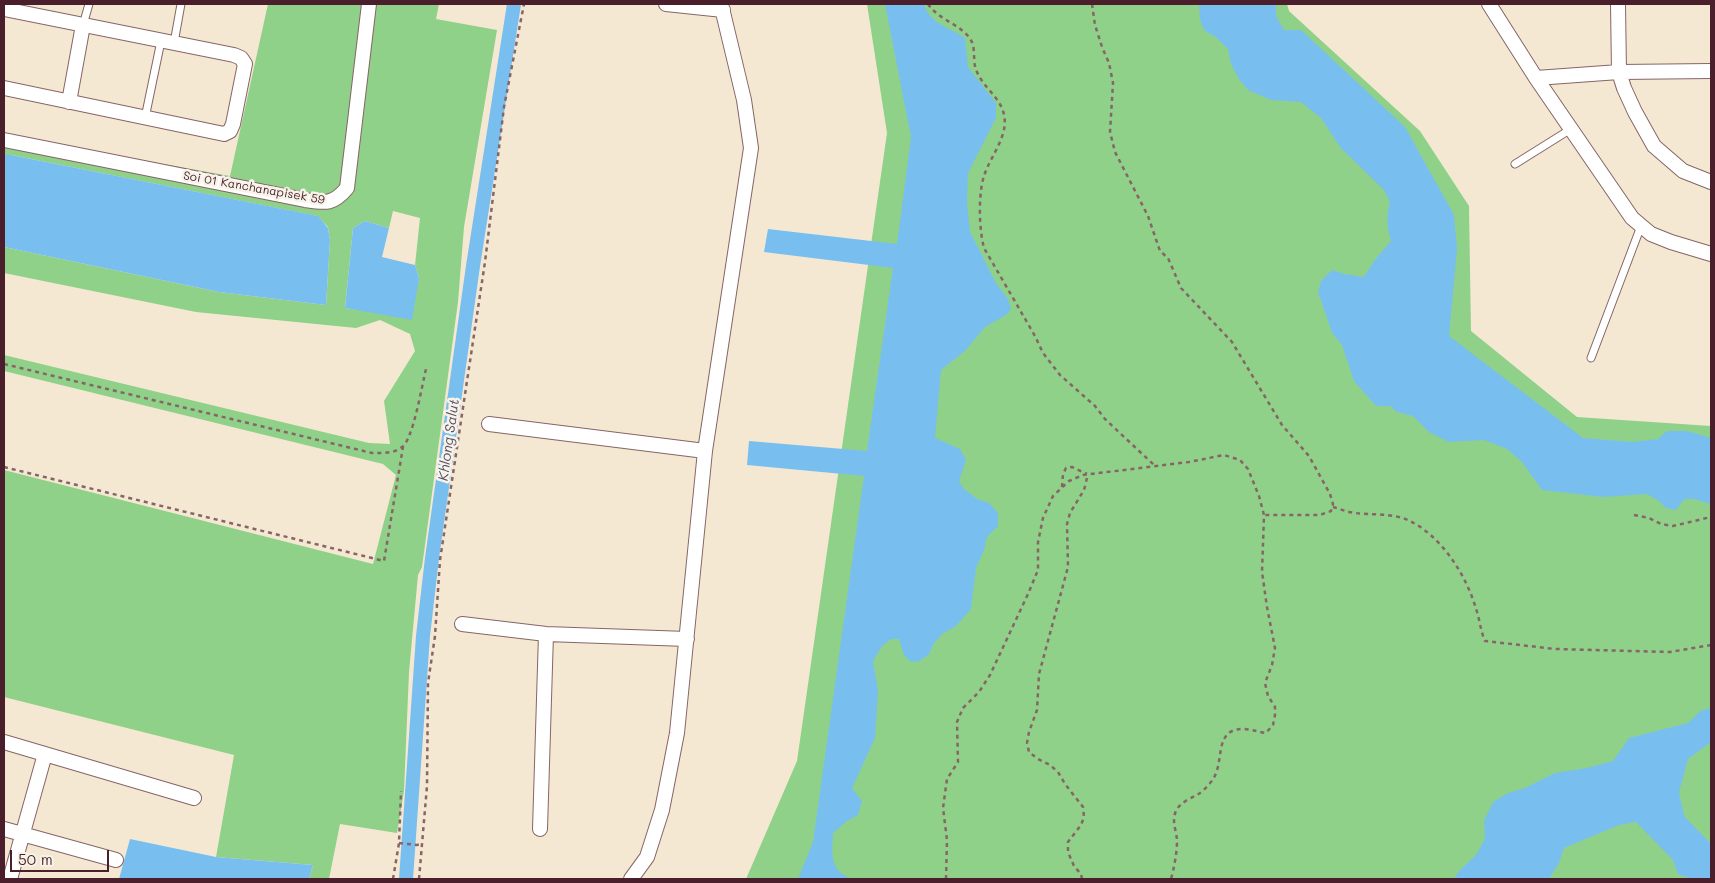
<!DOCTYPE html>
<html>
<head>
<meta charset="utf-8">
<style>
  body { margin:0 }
  #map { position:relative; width:1715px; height:883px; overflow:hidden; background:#f5e8d3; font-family:Mali,sans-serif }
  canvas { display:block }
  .frame { position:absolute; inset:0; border:5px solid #4a1f2b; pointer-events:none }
  .scale { position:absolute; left:10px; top:850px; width:99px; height:22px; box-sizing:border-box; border:2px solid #4a1f2b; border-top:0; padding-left:6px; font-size:15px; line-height:18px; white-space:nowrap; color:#4a1f2b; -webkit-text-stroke:4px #f7f3e8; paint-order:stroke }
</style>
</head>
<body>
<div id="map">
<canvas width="1715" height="883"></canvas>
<div class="frame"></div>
<div class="scale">50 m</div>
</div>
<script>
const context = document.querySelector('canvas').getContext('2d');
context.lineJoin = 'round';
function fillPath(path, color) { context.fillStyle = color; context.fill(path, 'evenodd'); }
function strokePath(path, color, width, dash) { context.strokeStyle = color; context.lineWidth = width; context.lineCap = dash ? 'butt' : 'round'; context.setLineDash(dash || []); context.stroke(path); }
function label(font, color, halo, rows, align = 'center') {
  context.font = font + ' Mali,sans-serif'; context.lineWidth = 5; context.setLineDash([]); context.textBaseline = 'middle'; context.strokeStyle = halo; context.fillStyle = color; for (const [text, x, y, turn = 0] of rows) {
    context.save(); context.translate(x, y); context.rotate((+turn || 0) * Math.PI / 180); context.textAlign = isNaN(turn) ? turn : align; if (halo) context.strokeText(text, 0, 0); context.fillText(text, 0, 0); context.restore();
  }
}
const green = new Path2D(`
  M268 4H439L436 19 497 30 464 227 458 302 422 567 418 575 409 672 404 791 397 833 340 824 329 879H309L313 865 216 857 234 755 4 697V470L373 564 396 475 383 464 4 371V355L369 443 390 444 384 401 415 351 410 334 380 320 356 328 196 312 4 273V247L219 292 326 305 330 240 328 227 317 216 11 155H4V135L230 176ZM393 211 420 218 415 265 419 278 358 310 345 308 353 228 365 221 389 228Z
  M867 4H1287L1289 11 1420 131 1469 206 1471 331 1577 417 1711 426V879H746L797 761 887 133Z`);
const water = new Path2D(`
  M885 4H924C930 24 949 27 965 38L968 67 996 103V118L968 173 967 202 970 232 996 283 1008 299 1011 309 1006 315 985 327 965 351 941 370 935 438 960 449 966 460 959 481 964 489 977 499 989 503 998 513V526L987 537 984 550 976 568 971 609 955 627 943 633 934 643 929 654 920 661 911 662 904 655 899 639H891L882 646 873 661 878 691 875 738 852 788 862 801 858 815 847 821 833 833C832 852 829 870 850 878 856 880 864 878 870 879H798L813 842 864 476 747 465 749 441 867 451 893 268 764 252 768 229 897 244 911 137Z
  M1199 4H1276V16L1284 30H1301L1405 127 1454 215 1457 249 1449 336 1583 438 1632 442 1658 439 1667 431H1687L1711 438V504L1694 499H1684L1676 510 1666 508 1659 501 1647 494 1603 497 1542 490 1522 462 1507 449 1484 440 1449 442 1429 432 1413 416 1397 412 1390 406H1376L1354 381 1342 345 1332 333 1321 300 1318 294 1321 281 1332 270 1344 274 1364 277 1374 261 1391 241C1387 227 1386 216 1390 202L1384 190 1340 147 1321 118 1301 102 1271 100 1248 90 1239 79 1231 64 1228 49 1217 38 1204 30 1200 19Z
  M4 155H11L318 216 328 228 330 240 326 305 219 292 4 247Z
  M365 221 389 228 382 257 415 265 419 278 412 320 345 308 353 228Z
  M1711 708V742L1688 759 1679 792 1684 816 1711 844V879H1692L1678 874 1673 860 1636 822 1619 825 1564 848 1559 863 1549 879H1454L1459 871 1476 855 1485 839 1484 821 1493 802 1508 793 1525 788 1555 773 1587 768 1613 761 1629 738 1688 723 1702 710Z
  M130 839 216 857 313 865 309 879H119Z`);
const canal = new Path2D(`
  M406 879 423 636 432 558 473 266 514 4`);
const path = new Path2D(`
  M928 4C938 19 957 23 969 37 976 46 973 57 975 66 979 84 998 95 1003 111 1011 134 990 156 984 176 978 195 979 229 984 248L1035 336 1043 353 1060 375 1095 406 1105 419 1154 465
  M1092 4 1095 25 1102 47 1109 63 1113 83 1110 132 1115 152 1148 216 1160 251 1168 258 1181 288 1232 342 1282 425 1309 456 1330 494 1333 504 1331 511 1320 515H1264
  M4 364 372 453C382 453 393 454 402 447 413 440 422 385 426 369
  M4 467 384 561 403 447
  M1062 487 1063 474 1066 468 1072 467 1087 474
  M1333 507C1340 509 1347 512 1355 513 1371 515 1392 513 1408 520 1442 536 1467 576 1477 612 1480 622 1481 632 1485 641L1555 649 1670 652 1711 645
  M1634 515 1649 518 1661 524 1673 526 1711 517
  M399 843 417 845 421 844
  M393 879 399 843 401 791
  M419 879 427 786 428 683 435 636 440 560 485 262 504 107 524 4
  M946 879 947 840 943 808 947 779 958 762 957 722 963 708 979 692 990 675 1028 594 1038 570V542L1043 518 1053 496 1069 481 1083 475 1189 462 1224 455 1240 460 1248 469 1259 496 1264 515 1262 572 1267 607 1275 648 1272 665 1265 683 1268 696 1275 707V715L1273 725 1266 733C1258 732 1251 729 1243 729 1213 729 1225 762 1213 779 1210 784 1204 790 1200 793 1192 798 1180 802 1176 811 1171 821 1177 832 1177 841 1177 853 1174 868 1171 879
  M1082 879 1081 874 1074 866 1068 852V842L1081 825 1084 817 1083 807 1065 784 1058 772 1050 765 1038 759 1029 752 1027 743 1029 732 1037 710 1039 674 1068 567 1067 524 1070 513 1084 490 1088 474`);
const lane = new Path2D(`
  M83 25 89 4
  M174 43 181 4
  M145 118 161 41
  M1515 164 1571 129
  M1591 358 1641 226`);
const street = new Path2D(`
  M666 4 723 10
  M1489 4 1536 78 1632 218 1651 234 1671 242 1711 254
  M1618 4 1619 72 1624 88 1635 112 1654 146 1683 171 1711 182
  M4 9 234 55 241 58 245 64 233 124 230 131 224 134 4 88
  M1536 78 1619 72 1711 71
  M69 102 83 25
  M4 140 305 200C325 203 333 205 347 188L369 4
  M489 424 705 451
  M462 624 546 634
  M4 742 194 798
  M4 829 116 860
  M540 829 546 634 687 639
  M10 879 45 754
  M631 879 647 857 662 810 677 733 705 451 751 148 744 100 721 4`);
const streetNames = [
  ["Soi 01 Kanchanapisek 59",254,188,10]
];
const waterNames = [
  ["Khlong Salut",449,440,-82]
];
fillPath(green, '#8fd189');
fillPath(water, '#78bff0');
strokePath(canal, '#78bff0', 14);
strokePath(lane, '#866566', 9);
strokePath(street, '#866566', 16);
strokePath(path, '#866566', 2.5, [4, 4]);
strokePath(lane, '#fff', 7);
strokePath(street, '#fff', 14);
label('12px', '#4a1f2b', '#f7f3e8', streetNames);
label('italic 14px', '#584f66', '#f7f3e8', waterNames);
</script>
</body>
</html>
